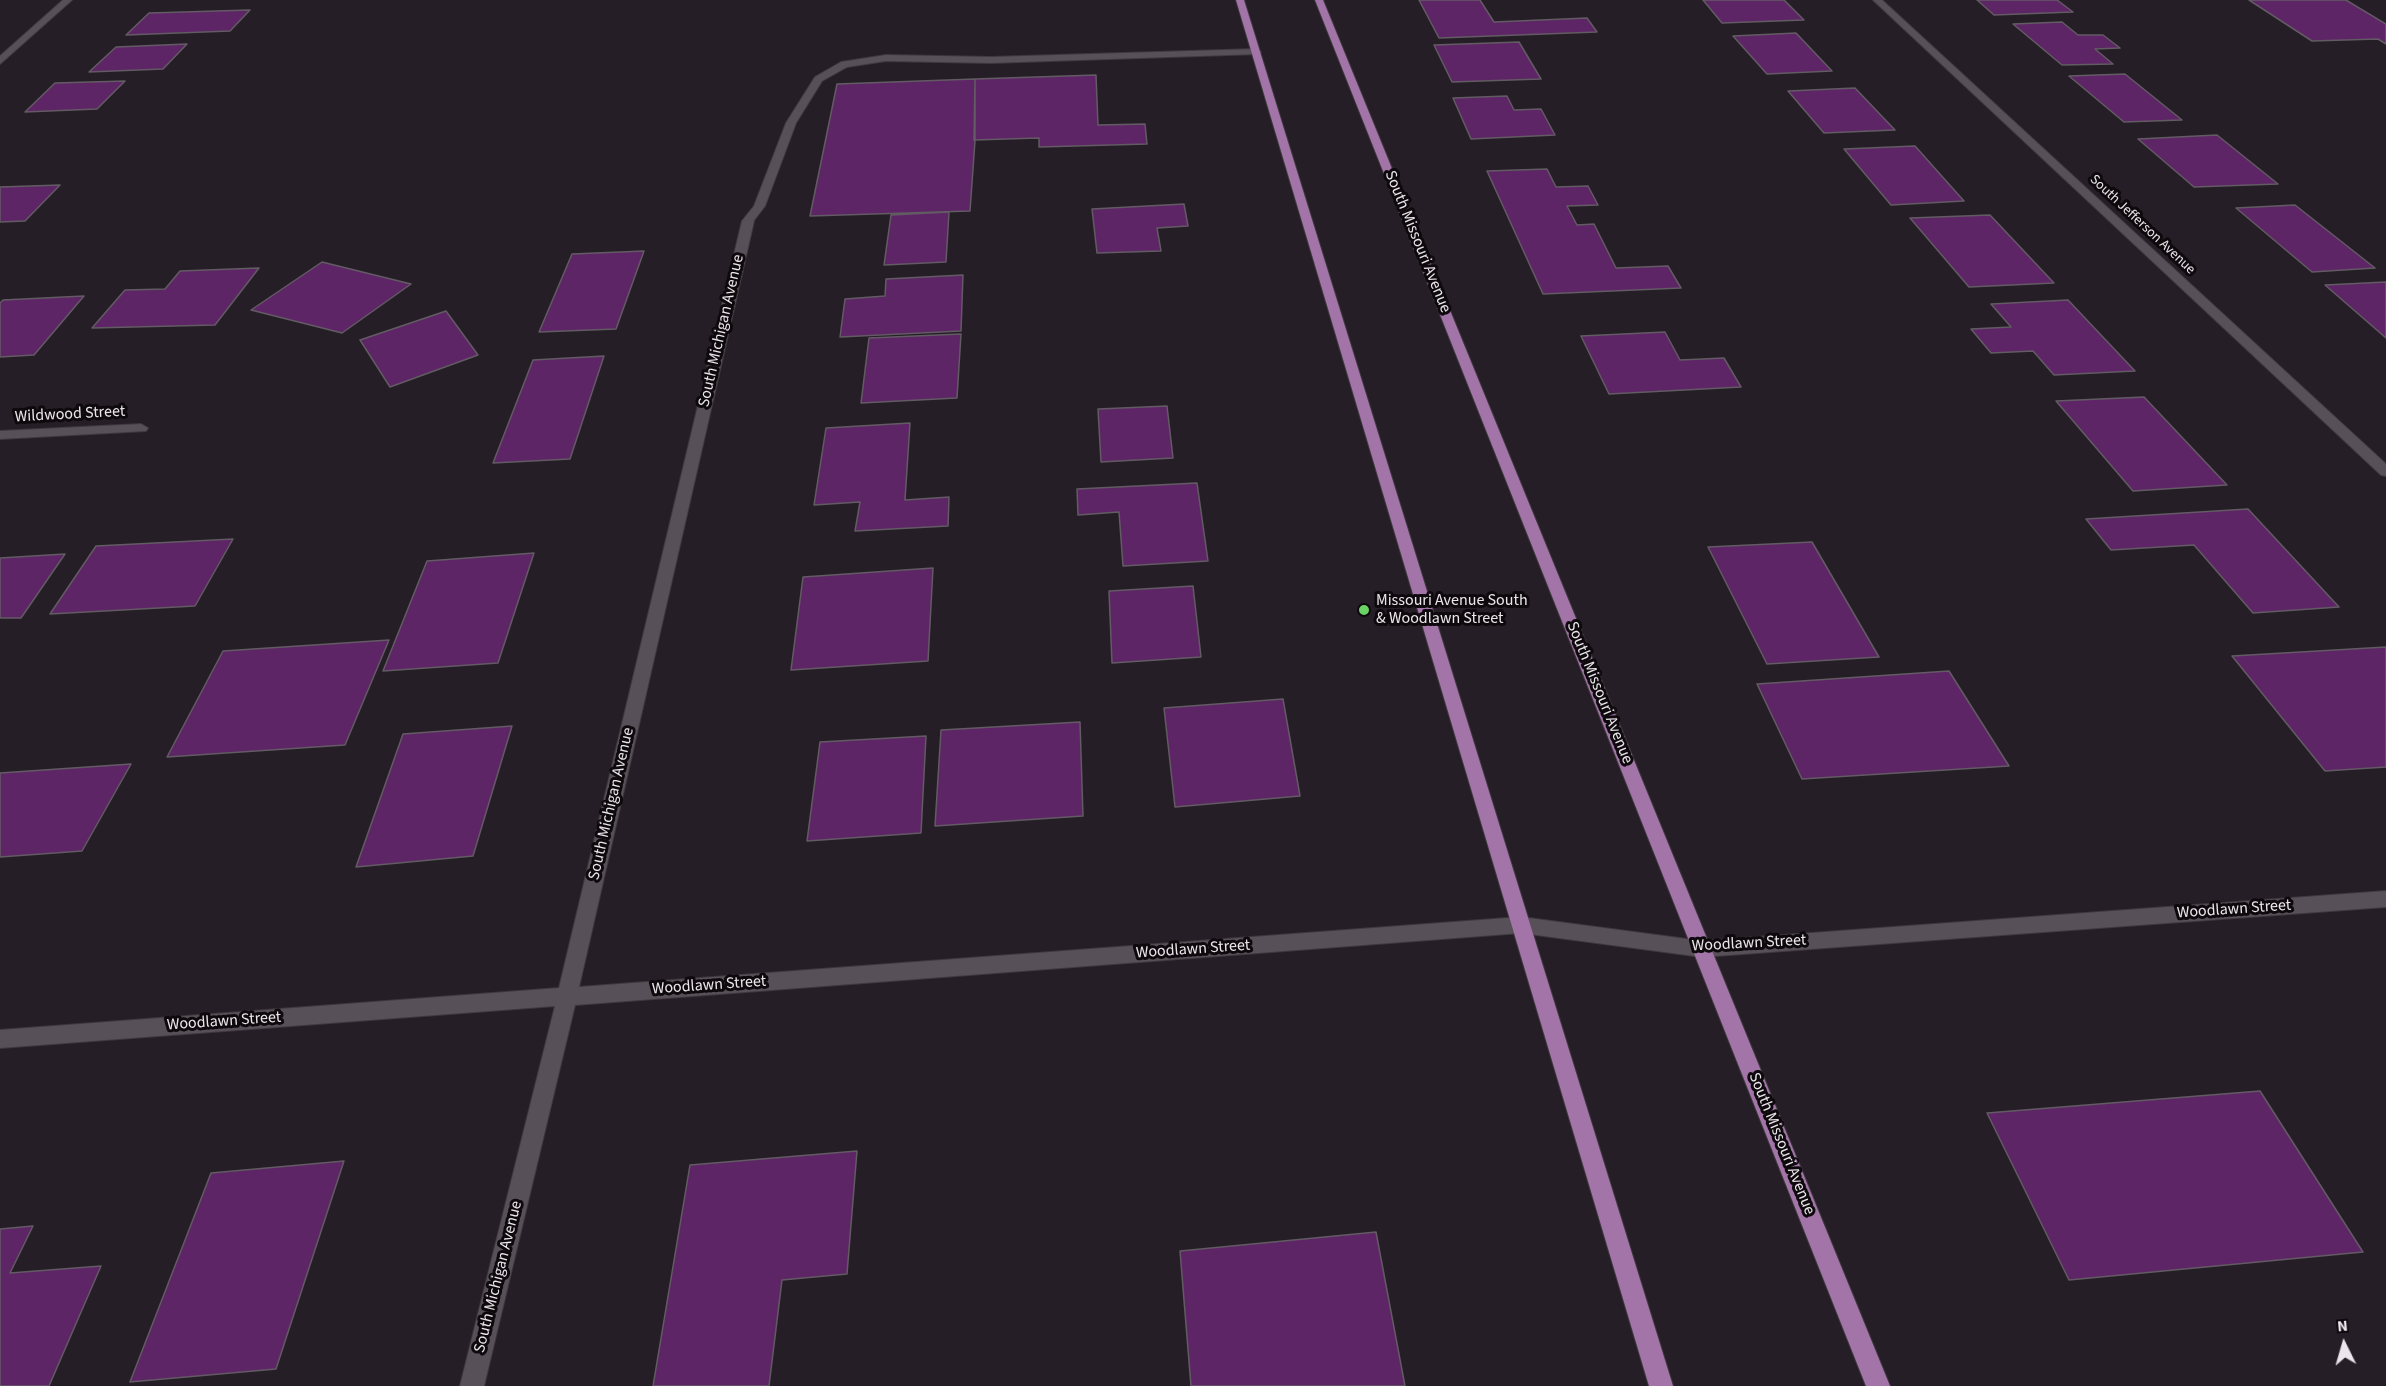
<!DOCTYPE html>
<html>
<head>
<meta charset="utf-8">
<style>
  body { margin:0 }
  #map { position:relative; width:2386px; height:1386px; overflow:hidden; background:#251e26; font-family:"Source Sans 3",sans-serif }
  canvas { display:block }
  .north { position:absolute; left:2314px; top:1314px; width:60px; height:60px; -webkit-text-stroke:4px #0d090d; paint-order:stroke; rotate:355deg; font-size:16px; font-weight:700; line-height:24px; text-align:center; color:#ebe6eb }
  .north::after { content:''; display:block; margin:auto; width:21px; height:27px; background:#ebe6eb; clip-path:polygon(50% 0,100% 100%,50% 72%,0 100%) }
</style>
</head>
<body>
<div id="map">
<canvas width="2386" height="1386"></canvas>
<div class="north">N</div>
</div>
<script>
const context = document.querySelector('canvas').getContext('2d');
context.lineJoin = 'round';
function fillPath(path, color) { context.fillStyle = color; context.fill(path, 'evenodd'); }
function strokePath(path, color, width, dash) { context.strokeStyle = color; context.lineWidth = width; context.lineCap = dash ? 'butt' : 'round'; context.setLineDash(dash || []); context.stroke(path); }
function label(font, color, halo, rows, align = 'center') {
  context.font = font + ' "Source Sans 3",sans-serif'; context.lineWidth = 6; context.setLineDash([]); context.textBaseline = 'middle'; context.strokeStyle = halo; context.fillStyle = color; for (const [text, x, y, turn = 0] of rows) {
    context.save(); context.translate(x, y); context.rotate((+turn || 0) * Math.PI / 180); context.textAlign = isNaN(turn) ? turn : align; if (halo) context.strokeText(text, 0, 0); context.fillText(text, 0, 0); context.restore();
  }
}
const building = new Path2D(`
  M1419 0H1480L1494 22 1587 18 1597 32 1439 38Z
  M1703 0H1784L1804 20 1722 23Z
  M1977 0H2057L2073 12 1994 15Z
  M2249 0H2346L2386 24V44L2378 39 2312 41Z
  M250 10 230 31 126 35 149 13Z
  M2062 22 2078 35H2103L2120 48 2095 49 2113 64 2062 65 2013 24Z
  M1796 33 1832 71 1767 74 1733 36Z
  M1519 42 1541 79 1452 82 1434 45Z
  M187 44 163 69 89 72 116 47Z
  M2125 74 2182 120 2124 122 2069 76Z
  M1096 75 1098 125 1145 124 1147 144 1039 147V138L974 140 975 79Z
  M975 79V141L970 211 810 216 837 84Z
  M125 81 97 109 25 112 55 83Z
  M1855 88 1895 130 1824 133 1788 91Z
  M1507 96 1514 110 1541 109 1555 135 1471 139 1453 98Z
  M2217 135 2278 184 2194 187 2138 139Z
  M1915 146 1964 201 1891 205 1844 149Z
  M1547 169 1556 187 1588 186 1598 205 1567 206 1577 225 1594 224 1616 268 1668 266 1681 288 1543 294 1487 171Z
  M60 185 25 221 0 222V187Z
  M1184 204 1188 226 1157 228 1161 251 1097 253 1092 209Z
  M2295 205 2375 268 2312 272 2236 208Z
  M949 212 946 262 884 265 891 215Z
  M1990 215 2054 283 1969 287 1910 218Z
  M644 251 616 329 539 332 572 254Z
  M322 262 411 284 342 333 251 310Z
  M259 268 215 325 92 328 125 290 165 289 180 271Z
  M963 275 961 331 840 337 845 299 885 296 886 279Z
  M2386 282V338L2325 285Z
  M84 296 34 355 0 357V303L3 300Z
  M2068 300 2135 371 2054 375 2033 351 1991 353 1971 329 2011 327 1991 304Z
  M446 311 478 355 390 387 360 340Z
  M1665 332 1680 360 1724 358 1741 387 1609 394 1581 336Z
  M961 334 957 398 861 403 869 338Z
  M604 356 570 459 493 463 533 360Z
  M2144 397 2227 485 2133 491 2056 401Z
  M1167 406 1173 458 1101 462 1098 409Z
  M910 423 905 500 949 497 948 526 855 531 860 502 814 505 826 428Z
  M1197 483 1208 561 1123 566 1119 512 1078 515 1077 489Z
  M2248 509 2339 607 2253 613 2194 545 2111 550 2086 519Z
  M233 539 195 606 50 614 96 546Z
  M1812 542 1879 657 1767 664 1708 547Z
  M534 553 498 663 383 671 427 561Z
  M65 554 21 618H0V558Z
  M933 568 928 661 791 670 803 577Z
  M1193 586 1201 657 1112 663 1109 591Z
  M389 640 345 745 167 757 223 651Z
  M2386 647V767L2325 771 2232 656Z
  M1949 671 2009 766 1802 779 1757 684Z
  M1283 699 1300 796 1175 807 1164 708Z
  M1080 722 1083 816 935 826 941 730Z
  M512 726 473 856 356 867 403 734Z
  M926 736 921 833 807 841 820 742Z
  M131 764 82 851 0 857V773Z
  M2260 1091 2363 1252 2069 1280 1987 1113Z
  M857 1151 847 1274 782 1280 769 1386H653L690 1165Z
  M344 1161 276 1369 130 1382 211 1173Z
  M33 1226 10 1273 101 1266 49 1386H0V1229Z
  M1376 1232 1405 1386H1191L1180 1251Z`);
const service = new Path2D(`
  M1256 49 1261 52 1259 54 991 63 886 61 847 67 822 81 796 123 765 206 752 223 748 224 742 221 754 206 786 123 815 77 841 62 886 55 991 57Z`);
const minor = new Path2D(`
  M63 0H72L0 64V56Z
  M1873 0H1882L2386 464V476L2381 475Z
  M748 218 754 221 579 987 1521 917 1702 941 2386 891V907L1702 957 1521 933 575 1005 484 1386H460L555 1006 0 1048V1030L559 988 742 221Z
  M141 424 148 428 146 431 0 439V431Z`);
const primary = new Path2D(`
  M1236 0H1244L1673 1386H1649Z
  M1315 0H1323L1890 1386H1866Z`);
const markers = [
  [1364,610,6,"#6ad363"]
];
const farStreetnames = [
  ["South Jefferson Avenue",2142,225,43]
];
const streetNames = [
  ["South Missouri Avenue",1417,242,68],
  ["South Michigan Avenue",722,331,-77],
  ["Wildwood Street",70,415,-3],
  ["South Missouri Avenue",1599,693,68],
  ["South Michigan Avenue",612,804,-77],
  ["Woodlawn Street",2234,910,-4],
  ["Woodlawn Street",1749,944,-3],
  ["Woodlawn Street",1193,950,-4],
  ["Woodlawn Street",709,986,-4],
  ["Woodlawn Street",224,1022,-4],
  ["South Missouri Avenue",1781,1144,68],
  ["South Michigan Avenue",499,1277,-76]
];
const poiNames = [
  ["Missouri Avenue South",1376,601],
  ["& Woodlawn Street",1376,619]
];
fillPath(building, '#5e2566');
strokePath(building, '#635b64', 1.5);
strokePath(service, '#3f393f', 2);
strokePath(minor, '#3f393f', 2);
strokePath(primary, '#3f393f', 2);
fillPath(service, '#585059');
fillPath(minor, '#585059');
fillPath(primary, '#a274a8');
for (const [x, y, r, color] of markers) { const dot = new Path2D(); dot.arc(x, y, r, 0, 2 * Math.PI); context.fillStyle = color; context.fill(dot); strokePath(dot, '#0d090d', 2); }
label('14px', '#ebe6eb', '#0d090d', farStreetnames);
label('16px', '#ebe6eb', '#0d090d', streetNames);
label('16px', '#ebe6eb', '#0d090d', poiNames, 'left');
</script>
</body>
</html>
